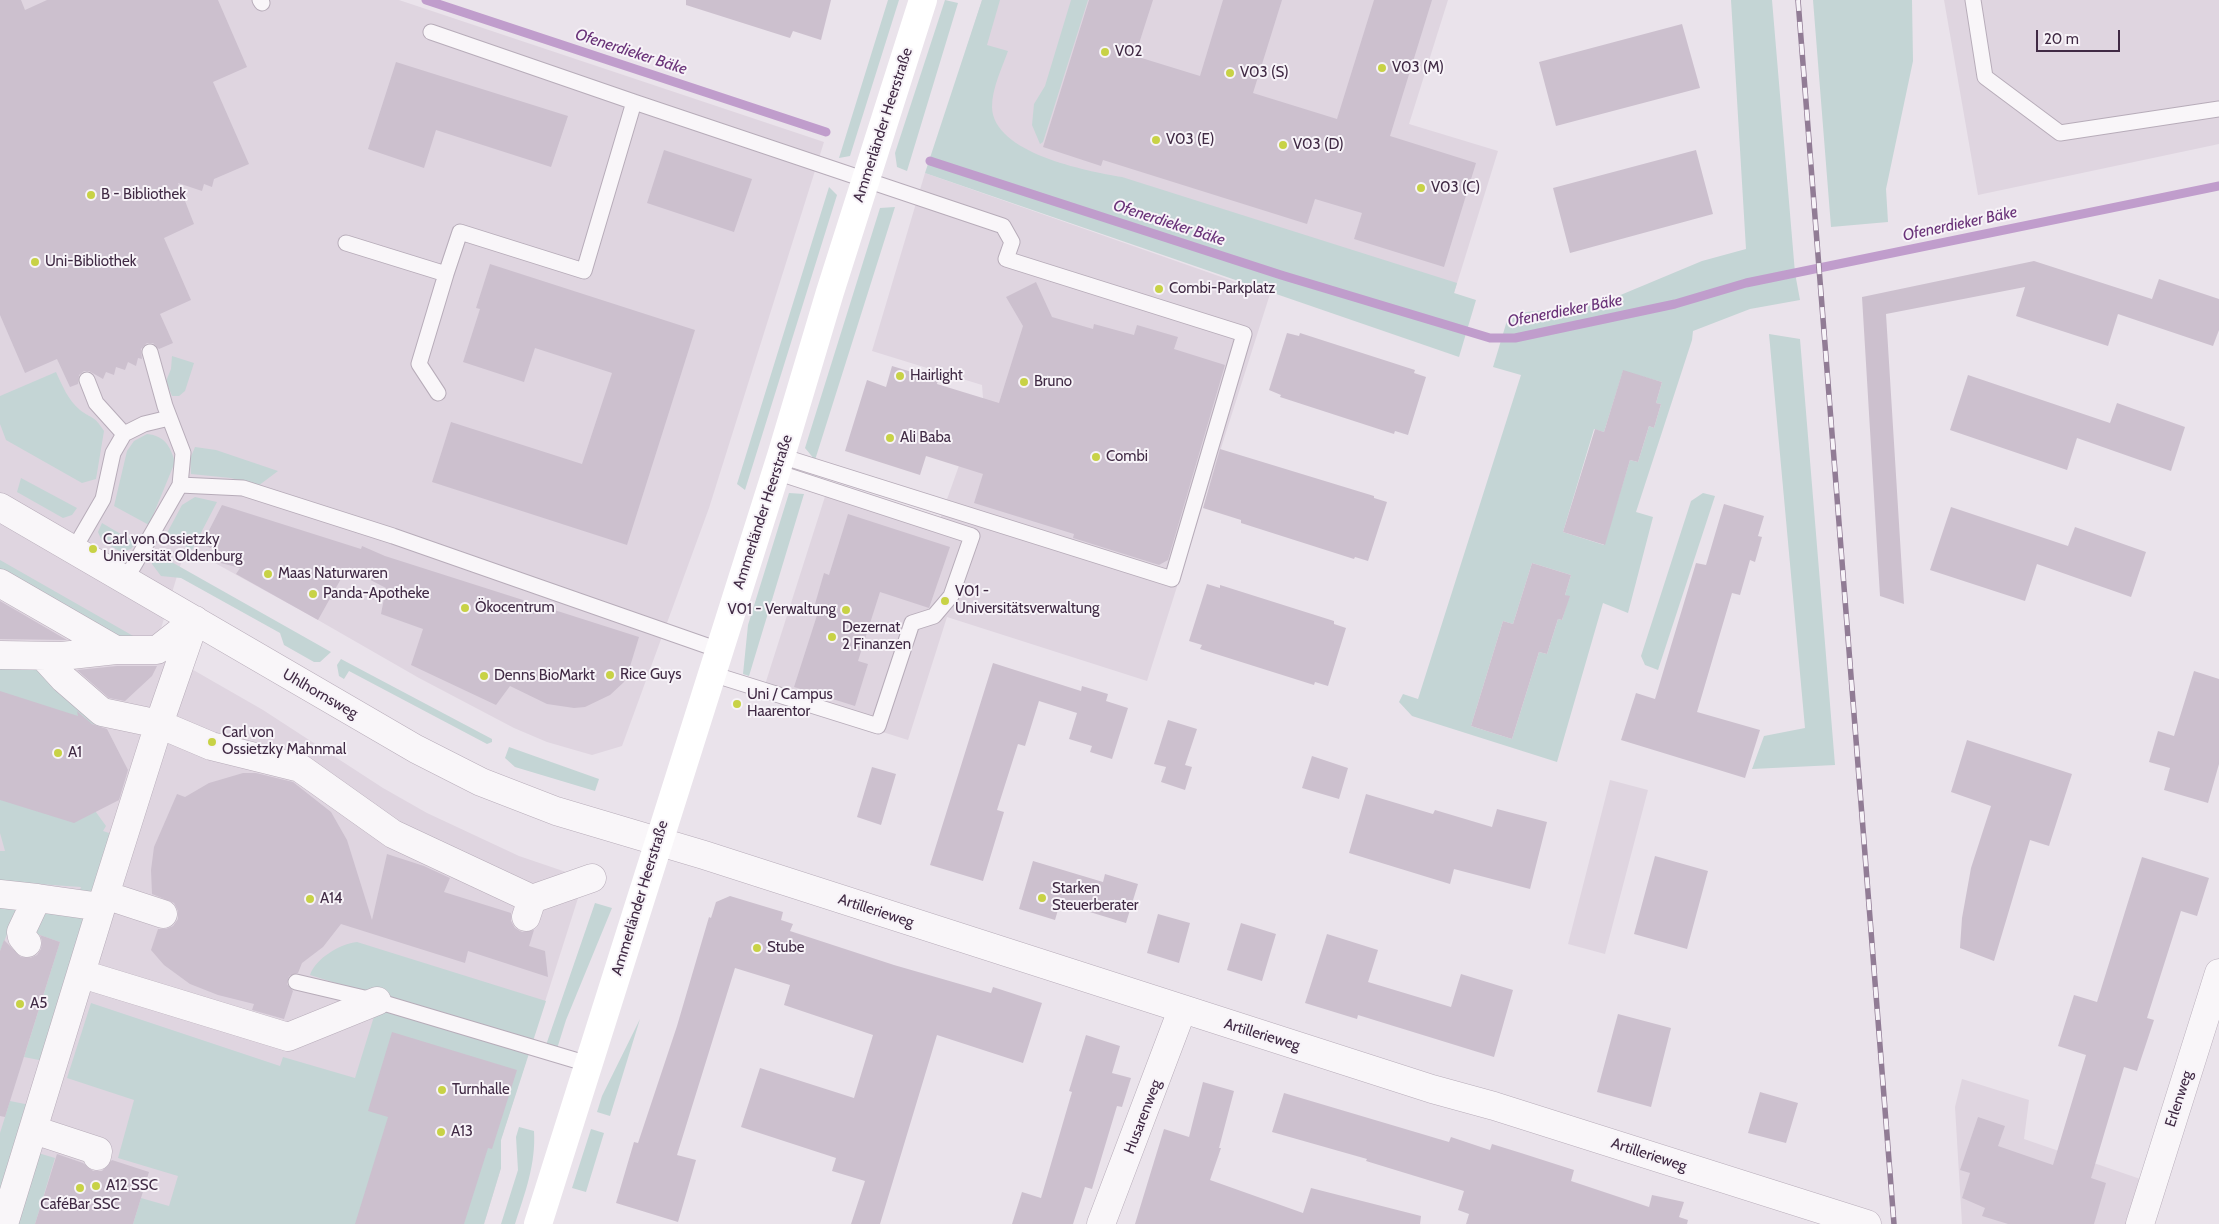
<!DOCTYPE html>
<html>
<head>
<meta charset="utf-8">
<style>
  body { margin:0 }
  #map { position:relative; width:2219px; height:1224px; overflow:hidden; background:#eae3eb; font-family:Cabin,sans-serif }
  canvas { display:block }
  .scale { position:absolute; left:2036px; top:30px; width:84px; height:22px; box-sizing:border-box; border:2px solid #402a44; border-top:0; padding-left:6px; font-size:15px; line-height:18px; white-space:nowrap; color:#402a44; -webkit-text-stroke:4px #f7f3f8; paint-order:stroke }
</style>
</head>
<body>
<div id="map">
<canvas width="2219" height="1224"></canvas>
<div class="scale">20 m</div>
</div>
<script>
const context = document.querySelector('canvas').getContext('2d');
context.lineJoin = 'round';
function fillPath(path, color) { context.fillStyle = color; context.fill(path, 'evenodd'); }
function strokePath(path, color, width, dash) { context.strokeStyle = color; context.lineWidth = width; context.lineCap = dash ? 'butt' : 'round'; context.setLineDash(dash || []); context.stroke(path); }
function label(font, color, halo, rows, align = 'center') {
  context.font = font + ' Cabin,sans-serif'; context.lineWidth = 4; context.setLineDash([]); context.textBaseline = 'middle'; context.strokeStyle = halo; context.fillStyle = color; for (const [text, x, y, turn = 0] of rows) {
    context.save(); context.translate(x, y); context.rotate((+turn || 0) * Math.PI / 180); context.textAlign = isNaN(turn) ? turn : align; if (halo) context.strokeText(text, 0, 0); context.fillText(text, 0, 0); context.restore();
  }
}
const built = new Path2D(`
  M0 0H399L824 142 709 508 622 746 592 755 547 742 514 728 419 678 318 620 186 547 155 648 263 710 383 788 427 813 519 856 569 873 579 895 501 1140V1168L484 1224H0Z
  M982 0H1448L1409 124 1498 151 1454 293 941 128Z
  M1944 0H2219V144L1978 195Z
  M925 173 1270 294 1147 681 947 617 908 740 762 694 829 484 940 519 983 398 982 385 872 351Z
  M1610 780 1648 790 1605 954 1568 944Z
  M1962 1079 2029 1100 2024 1139 2152 1183 2140 1224H1962L1955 1107Z`);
const green = new Path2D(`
  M888 0H899L850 156 839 158Z
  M945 0 958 3 907 171 897 167 895 153Z
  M982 0H1000L987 45 1008 51C1002 68 992 88 992 107 993 153 1086 171 1122 177L1457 283 1454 293 1476 300 1459 357 925 173Z
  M1071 0H1088L1043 142 1040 144 1032 125 1034 104 1045 86Z
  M1731 0H1772L1795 273 1800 300 1750 309 1693 331 1692 340 1636 512 1653 517 1628 613 1603 603 1557 762 1412 716 1399 702 1403 694 1418 699 1521 375 1493 367 1509 314 1599 304 1702 261 1746 249ZM1623 371 1662 382 1656 403 1661 404 1654 428 1649 426 1638 462 1630 460 1604 545 1563 532 1594 429 1604 432ZM1532 563 1571 575 1565 595 1569 597 1562 620 1558 619 1547 654 1539 652 1512 739 1471 726 1503 621 1513 624Z
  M1813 0H1912L1913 61 1886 189 1888 222 1831 227Z
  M829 187 837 195 745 490 737 484Z
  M895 207 815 460 805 448 880 208Z
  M1769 334 1800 339 1835 765 1752 769 1764 736 1805 728Z
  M172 356 194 363 185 391 179 396H172L166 381 171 369Z
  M56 372C62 385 68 400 80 410 93 420 93 414 104 431L96 479 82 483 6 440 0 424V396Z
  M147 434C165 436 170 446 175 462L149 525 114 506 127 451 134 441Z
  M195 447 216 450 278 471 258 486 231 478 191 474 190 459Z
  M21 478 77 508 72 515 63 518 17 492Z
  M789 493 804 494 749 676 743 674 748 625Z
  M1703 493 1715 496 1658 670 1645 665 1641 656 1691 501Z
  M195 497 217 502 192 550 166 535 182 505Z
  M102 523 136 543 131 549 121 552 102 541 98 532Z
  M152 551 331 652 320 662H314L284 645 280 633 181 578 161 576 152 564Z
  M0 560 135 637 109 639 0 576Z
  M0 657 47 663 102 727 0 695Z
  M341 659 492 739V742L487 744 349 671 344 679 339 676 337 665Z
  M509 747 599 779 595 791 515 767 505 758Z
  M0 796 93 808 106 826 103 831 118 836 103 887 78 896 81 887 9 882 0 890V851H5L0 833Z
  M0 899 19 906 0 951Z
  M595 903 612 908 566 1020 556 1052 545 1048Z
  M40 911 86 913 49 1062 24 1057 60 942 37 934 28 939Z
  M357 942 546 1001 501 1140V1168L484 1224H133L141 1198 169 1206 178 1176 118 1158 134 1100 67 1078 91 1003 280 1066 283 1057 355 1078 380 997 310 975C316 958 340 944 357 942Z
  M640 1019 610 1116 597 1112 602 1096Z
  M10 1101 35 1106 0 1221V1133Z
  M519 1127 534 1131C536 1164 525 1193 515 1224H501L518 1170 516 1137Z
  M591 1129 604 1133 586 1192 572 1188Z
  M28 1150 55 1158 35 1224H4Z`);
const stream = new Path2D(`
  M426 0 826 132
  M930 161 1281 275 1490 338H1515L1675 304 1746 283 2219 186`);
const building = new Path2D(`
  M0 0H21L25 10 47 0H218L247 67 213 82 249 164 214 179 212 187 204 184 202 191 178 183 194 224 164 238 191 300 160 314 173 343 159 349 153 343H147L141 349 142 359 138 358 136 366 128 362 125 370 116 367 114 375 106 372 103 379 89 371H84L79 375 78 384 70 387 57 359 25 373 0 315Z
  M686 0H831L821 40 793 31 790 38 686 5Z
  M1089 0H1153L1135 56 1200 76 1223 0H1282L1253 93 1337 119 1374 0H1432L1390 136 1476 163 1444 267 1354 239 1362 213 1315 199 1307 224 1103 160 1101 166 1043 147Z
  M1682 24 1700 88 1556 126 1539 62Z
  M396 62 568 116 551 167 436 130 424 168 368 149Z
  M664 150 752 179 734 232 647 203Z
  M1696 150 1713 214 1570 253 1553 188Z
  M2034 261 2152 299 2159 279 2219 299V330L2213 346 2118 314 2108 346 2016 316 2025 287 1886 314 1904 604 1880 596 1862 297Z
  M490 264 695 330 627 545 432 482 451 422 582 464 612 373 535 348 524 382 463 362 480 309 476 308Z
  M1036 282 1052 317 1093 329 1094 324 1134 335 1137 325 1178 337 1174 349 1225 365 1168 560 1159 565 1073 538 1074 534 974 503 983 474 926 456 920 475 845 451 867 380 886 387 892 366 938 380 937 384 999 403 1023 326 1006 297Z
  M1287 333 1299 336 1300 333 1415 370 1414 373 1426 377 1408 435 1395 431 1394 434 1280 397 1281 395 1269 390Z
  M1623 370 1662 382 1656 403 1661 404 1654 428 1649 426 1638 462 1630 460 1605 545 1563 532 1595 429 1604 432Z
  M1968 375 2110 423 2117 403 2185 427 2171 471 2077 438 2067 470 1950 430Z
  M1220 449 1374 496V498L1387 502 1368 561 1355 557 1354 559 1241 523V520L1203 508Z
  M1724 504 1764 516 1758 536 1762 537 1755 562 1750 560 1740 595 1732 593 1697 712 1760 730 1745 778 1621 740 1636 693 1655 699 1696 563 1706 565Z
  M222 505 361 549 362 546 385 556 639 637 628 673 624 682 610 695 585 707 574 708 547 704 510 686 496 705 411 665 423 629 381 614 386 588 347 568 318 620 236 574 240 568 217 562 219 552 202 544Z
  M1951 507 2068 546 2075 527 2146 552 2131 597 2037 564 2025 601 1930 570Z
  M848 514 950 547 929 608 880 592 858 661 868 664 855 706 794 687 820 606 815 604 824 573 829 575Z
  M1532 563 1571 575 1565 595 1570 596 1562 620 1558 619 1547 654 1539 652 1512 739 1471 726 1503 621 1513 624Z
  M1207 584 1220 588V585L1334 621V624L1346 628 1328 686 1315 682 1314 685 1200 649 1202 645 1189 641Z
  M0 601 67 640 0 639Z
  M993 663 1081 691 1082 686 1108 694 1106 701 1128 708 1112 759 1090 752 1092 746 1069 739 1077 713 1039 701 1025 746 1018 744 997 810 1004 812 983 881 930 865Z
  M117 666H157L152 676 125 701 109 698 77 670Z
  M2194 671 2219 679V764L2208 803 2164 790 2170 768 2149 762 2158 731 2174 736Z
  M0 691 78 716 77 711 92 724 107 729 128 770 119 800 74 823 0 800Z
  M1168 720 1197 729 1185 765 1192 767 1185 790 1161 782 1166 767 1154 764Z
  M1967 740 2072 774 2049 846 2030 840 1994 961 1960 948 1962 918 1971 868 1991 806 1951 792Z
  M1312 756 1348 768 1339 799 1302 788Z
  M872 767 896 774 881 825 857 817Z
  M243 773H256L293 782 331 812 347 840 372 920 387 854 424 866 450 878 444 892 511 913V921L515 928 522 932 534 930 529 946 545 951 548 977 468 951 465 963 341 924 323 947 302 963 298 973 289 976 287 984 293 991 284 1019 252 1010 254 1004 218 995 190 984 164 965 151 950 158 929H166L173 926 178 919V911L174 903 152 894 151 870 154 847 177 794 185 797 209 783Z
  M1366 794 1433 814 1435 810 1492 827 1497 809 1547 822 1530 889 1454 869 1450 884 1349 853Z
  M1655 856 1708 871 1687 949 1634 934Z
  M2142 857 2209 878 2197 916 2181 911 2147 1018 2154 1020 2137 1071 2124 1067 2091 1178 2106 1183 2094 1224H2008L1982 1216 1985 1208 1962 1198 1970 1173 1960 1170 1978 1117 2005 1126 1998 1146 2053 1165 2086 1055 2058 1046 2074 995 2097 1002Z
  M1033 861 1103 882 1105 874 1138 884 1126 923 1060 903 1055 920 1019 909Z
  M730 896 783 912 781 920 793 924 790 931 894 965 991 993 993 987 1042 1003 1023 1063 937 1035 880 1224H851L865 1181 832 1171 836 1158 741 1127 760 1068 854 1098 873 1035 784 1005 790 985 735 968 677 1155 696 1160 678 1222 616 1203 634 1142 638 1143 677 1026 709 917 711 918 716 902Z
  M1158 914 1190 923 1179 963 1147 953Z
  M1241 923 1276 934 1262 981 1227 970Z
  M1327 934 1378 950 1368 982 1451 1007 1461 974 1513 990 1494 1057 1358 1015 1357 1019 1305 1003Z
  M40 935 60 942 5 1117 0 1116V951L4 940 21 957 30 958 37 955 41 949 42 941Z
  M1618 1014 1671 1028 1651 1107 1597 1092Z
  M392 1032 517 1070 492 1149 488 1148 464 1224H355L388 1117 368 1111Z
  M1086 1035 1120 1046 1112 1073 1131 1078 1122 1107 1117 1106 1092 1189 1085 1187 1073 1224H1012L1022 1192 1041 1198 1072 1092 1069 1091Z
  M1203 1082 1234 1091 1219 1148H1221L1210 1180 1303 1213 1311 1188 1421 1216 1420 1224H1135L1164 1129 1189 1137Z
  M1760 1092 1798 1103 1786 1143 1748 1133Z
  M1284 1093 1449 1142 1451 1137 1490 1150 1492 1144 1521 1153 1574 1170 1571 1181 1649 1207 1652 1195 1684 1202 1679 1217 1688 1220 1687 1224H1466L1469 1214 1458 1210 1464 1191 1366 1161 1367 1159 1272 1132Z
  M57 1154 83 1163 93 1171H102L112 1160 149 1172 133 1224H35Z`);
const lane = new Path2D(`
  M260 0 262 3
  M1973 0 1985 77 2060 133 2219 109
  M431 32 634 102
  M346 243 446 274 419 364 438 393
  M446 274 460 232 584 271 634 102 1003 226 1012 242 1006 259 1244 334 1172 579 781 456
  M87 380 96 403 124 434
  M180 485 243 488 393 536 719 650
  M74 549 103 499 113 453 124 434 144 424 169 418
  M126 579 180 485 183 453 165 406 150 352
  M712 674 878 726 912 623 934 616 951 596 972 536 776 472
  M296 982 377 1001 588 1064`);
const street = new Path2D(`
  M0 507 416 749 481 782 556 811 704 855 1432 1089 1494 1106 1867 1224
  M0 583 116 650
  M0 655 62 656 116 650H157L195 620
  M43 656 64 679 102 712 159 724 211 746 300 768 393 834 532 899
  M0 894 37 898
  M105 895 159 724 195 620
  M526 917 532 899 592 878
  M27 943 22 937 21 932 37 898 101 907
  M82 974 288 1037 377 1001
  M34 1130 98 1151 97 1156
  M4 1224 105 895 163 914
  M1101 1224 1182 1010
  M2140 1224 2219 973`);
const secondary = new Path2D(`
  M538 1224 781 456 830 292 923 0`);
const rail = new Path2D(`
  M1798 0 1894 1224`);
const markers = [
  [1105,52,5,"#c8d246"],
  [1382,68,5,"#c8d246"],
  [1230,73,5,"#c8d246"],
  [1156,140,5,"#c8d246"],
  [1283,145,5,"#c8d246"],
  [1421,188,5,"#c8d246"],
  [91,195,5,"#c8d246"],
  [35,262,5,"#c8d246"],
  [1159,289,5,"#c8d246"],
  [900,376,5,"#c8d246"],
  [1024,382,5,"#c8d246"],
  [890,438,5,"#c8d246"],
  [1096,457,5,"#c8d246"],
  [93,549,5,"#c8d246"],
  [268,574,5,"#c8d246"],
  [313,594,5,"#c8d246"],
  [945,601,5,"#c8d246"],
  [465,608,5,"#c8d246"],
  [846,610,5,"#c8d246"],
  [832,637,5,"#c8d246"],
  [610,675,5,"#c8d246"],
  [484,676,5,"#c8d246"],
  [737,704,5,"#c8d246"],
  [212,742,5,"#c8d246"],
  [58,753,5,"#c8d246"],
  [1042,898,5,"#c8d246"],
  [310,899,5,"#c8d246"],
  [757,948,5,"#c8d246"],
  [20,1004,5,"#c8d246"],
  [442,1090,5,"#c8d246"],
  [441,1132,5,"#c8d246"],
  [96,1186,5,"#c8d246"],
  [80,1188,5,"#c8d246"]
];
const poiNames = [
  ["V02",1115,52],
  ["V03 (M)",1392,68],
  ["V03 (S)",1240,73],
  ["V03 (E)",1166,140],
  ["V03 (D)",1293,145],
  ["V03 (C)",1431,188],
  ["B - Bibliothek",101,195],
  ["Uni-Bibliothek",45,262],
  ["Combi-Parkplatz",1169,289],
  ["Hairlight",910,376],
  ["Bruno",1034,382],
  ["Ali Baba",900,438],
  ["Combi",1106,457],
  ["Carl von Ossietzky",103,540],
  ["Universität Oldenburg",103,557],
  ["Maas Naturwaren",278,574],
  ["V01 -",955,592],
  ["Universitätsverwaltung",955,609],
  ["Panda-Apotheke",323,594],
  ["Ökocentrum",475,608],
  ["V01 - Verwaltung",836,610,"right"],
  ["Dezernat",842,628],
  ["2 Finanzen",842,645],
  ["Rice Guys",620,675],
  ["Denns BioMarkt",494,676],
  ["Uni / Campus",747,695],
  ["Haarentor",747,712],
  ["Carl von",222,733],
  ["Ossietzky Mahnmal",222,750],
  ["A1",68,753],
  ["Starken",1052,889],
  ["Steuerberater",1052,906],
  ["A14",320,899],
  ["Stube",767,948],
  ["A5",30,1004],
  ["Turnhalle",452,1090],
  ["A13",451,1132],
  ["A12 SSC",106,1186],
  ["CaféBar SSC",80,1205,"center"]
];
const streetNames = [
  ["Ammerländer Heerstraße",883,125,-72],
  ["Ammerländer Heerstraße",763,512,-72],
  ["Uhlhornsweg",320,694,30],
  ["Ammerländer Heerstraße",640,898,-73],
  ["Artillerieweg",876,911,18],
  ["Artillerieweg",1262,1035,17],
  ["Erlenweg",2179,1099,-72],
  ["Husarenweg",1143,1117,-69],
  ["Artillerieweg",1649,1155,18]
];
const waterNames = [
  ["Ofenerdieker Bäke",631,52,18],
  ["Ofenerdieker Bäke",1169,223,18],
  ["Ofenerdieker Bäke",1960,224,-12],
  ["Ofenerdieker Bäke",1565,311,-11]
];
fillPath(built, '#dfd5e0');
fillPath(green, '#c4d5d5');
strokePath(stream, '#c09dcc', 9);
fillPath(building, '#ccc0ce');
strokePath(lane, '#b7acb9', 17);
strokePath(street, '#b7acb9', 29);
strokePath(lane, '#f9f6f9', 15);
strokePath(street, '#f9f6f9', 28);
strokePath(secondary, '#fff', 28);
strokePath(rail, '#917c95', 5.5);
strokePath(rail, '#f7f3f8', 4, [11]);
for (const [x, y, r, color] of markers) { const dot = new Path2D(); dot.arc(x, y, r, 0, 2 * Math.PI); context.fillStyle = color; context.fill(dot); strokePath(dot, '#f7f3f8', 2); }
label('15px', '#402a44', '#f7f3f8', poiNames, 'left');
label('15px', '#402a44', '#f7f3f8', streetNames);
label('italic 16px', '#6a3379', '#f7f3f8', waterNames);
</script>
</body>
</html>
